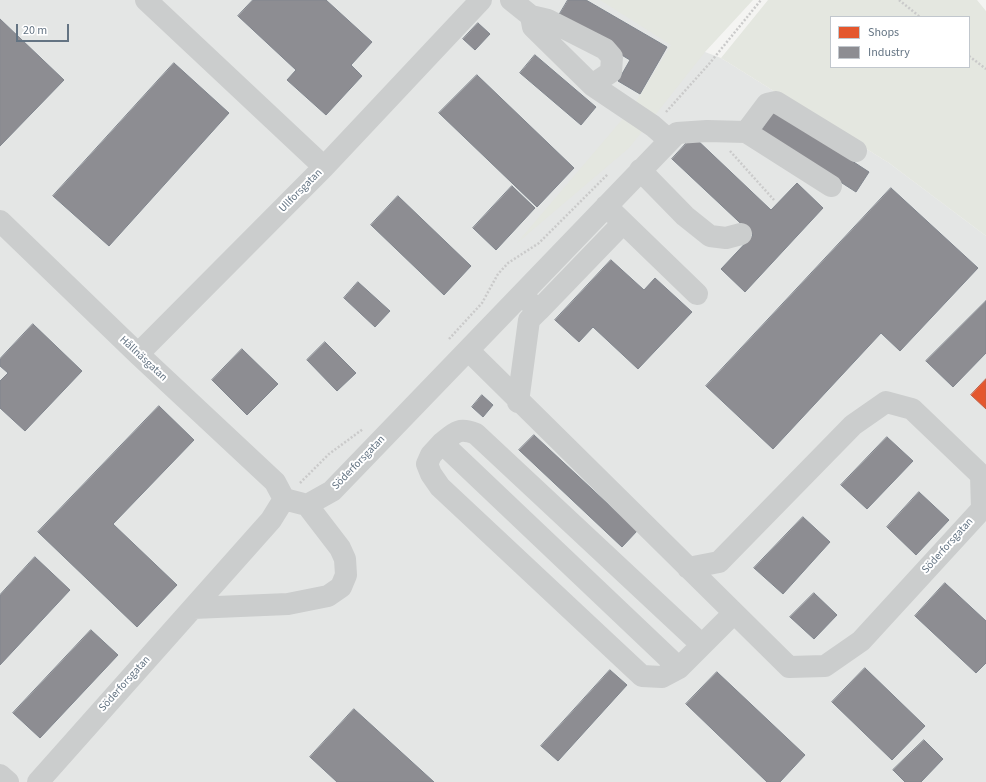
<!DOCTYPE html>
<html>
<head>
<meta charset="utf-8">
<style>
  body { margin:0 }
  #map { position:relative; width:986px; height:782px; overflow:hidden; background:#f4f4f2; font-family:"Source Sans 3",sans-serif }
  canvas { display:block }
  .legend { position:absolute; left:830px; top:16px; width:140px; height:52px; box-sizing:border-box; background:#fff; border:1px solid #c1c7cd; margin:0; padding:5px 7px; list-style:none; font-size:12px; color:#647483 }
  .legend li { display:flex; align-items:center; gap:8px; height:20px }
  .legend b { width:20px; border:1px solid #c1c7cd }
  .scale { position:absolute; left:16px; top:24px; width:53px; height:18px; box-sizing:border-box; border:2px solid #647483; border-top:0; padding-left:5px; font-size:12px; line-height:14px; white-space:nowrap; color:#647483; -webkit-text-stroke:3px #fff; paint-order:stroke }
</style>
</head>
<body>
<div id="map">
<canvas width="986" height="782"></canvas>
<ul class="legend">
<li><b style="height:11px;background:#e4572e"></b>Shops</li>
<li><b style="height:11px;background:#8d8d92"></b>Industry</li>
</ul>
<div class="scale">20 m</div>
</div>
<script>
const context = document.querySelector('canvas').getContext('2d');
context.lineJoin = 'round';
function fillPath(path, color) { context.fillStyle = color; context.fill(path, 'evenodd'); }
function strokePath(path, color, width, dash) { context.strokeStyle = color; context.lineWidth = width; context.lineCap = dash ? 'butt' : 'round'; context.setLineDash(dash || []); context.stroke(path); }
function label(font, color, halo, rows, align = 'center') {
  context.font = font + ' "Source Sans 3",sans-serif'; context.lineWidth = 4; context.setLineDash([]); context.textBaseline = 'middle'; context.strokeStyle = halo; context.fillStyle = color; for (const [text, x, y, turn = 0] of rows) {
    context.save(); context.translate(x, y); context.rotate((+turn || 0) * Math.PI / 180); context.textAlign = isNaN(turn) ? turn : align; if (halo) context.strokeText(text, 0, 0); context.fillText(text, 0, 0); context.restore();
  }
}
const built = new Path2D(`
  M0 0H620L705 52 721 58 889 163 986 236V782H0Z`);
const green = new Path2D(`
  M600 0H753L705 52 629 148 516 244 632 108 671 45Z
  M768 0H977L986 11V236L889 163 721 58ZM831 17H969V67H831Z`);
const shops = new Path2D(`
  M986 379V409L971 395Z`);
const industry = new Path2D(`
  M253 0H326L372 42 351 65 362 76 326 115 287 80 296 70 238 16Z
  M568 0H586L667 47 640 94 618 81 630 60 558 17Z
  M0 19 64 80 0 146Z
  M478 23 490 34 475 50 463 39Z
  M535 55 596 107 581 125 520 73Z
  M174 63 229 113 109 246 53 196Z
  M477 75 574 168 537 207 439 113Z
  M774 110 869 172 856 192 761 131Z
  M693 136 771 210 797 183 823 208 745 292 721 269 753 235 672 159Z
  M512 186 535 208 496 250 473 228Z
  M891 188 978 268 900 351 881 333 773 449 706 386Z
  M398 196 471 266 444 295 371 225Z
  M611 260 644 290 655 278 692 312 638 369 593 327 579 342 555 320Z
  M358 282 390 311 375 327 344 298Z
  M986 301V353L953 387 926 361Z
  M33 324 82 371 25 431 0 408V381L8 373 0 366V359Z
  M325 342 356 373 337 391 307 360Z
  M242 349 278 384 247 415 212 380Z
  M482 395 493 405 483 417 472 407Z
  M159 406 194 440 113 524 177 585 137 627 38 532Z
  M534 435 637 531 622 547 519 450Z
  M887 437 913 461 867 509 841 485Z
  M919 492 949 520 916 555 887 527Z
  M803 517 830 542 783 594 754 568Z
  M35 557 70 590 0 665V595Z
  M945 583 986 621V663L976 673 915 616Z
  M814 593 837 615 814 639 790 617Z
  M91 630 118 655 40 738 13 713Z
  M865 668 925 726 892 760 832 702Z
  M610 670 627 685 558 761 541 746Z
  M717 672 805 755 780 782H767L686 704Z
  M354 709 434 782H337L310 757Z
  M924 740 943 759 921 782H905L893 770Z`);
const path = new Path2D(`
  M899 0 920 17
  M969 56 986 69
  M666 112 709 64 761 0
  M730 151 774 200
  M449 339 482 303 498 274 508 263 539 243 608 174
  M300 483 329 454 363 429`);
const minor = new Path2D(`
  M511 0 531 16 548 20 605 49 612 57 611 72 592 85 533 27 531 16
  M592 85 653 126 669 140
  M746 132 767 104 776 102 856 151
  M324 167 481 0
  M640 170 685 216 710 236 726 238 741 234
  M606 206 697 294
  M0 221 138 354 275 482 284 499
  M539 310 623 223
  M468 350 677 133 707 131 746 132 831 186
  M138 354 324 167 146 0
  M518 402 529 320 539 310 528 301
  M442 443 431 455 427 464 431 474 440 487 642 676 662 677 679 668
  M193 608 288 604 328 596 341 587 346 575 345 559 340 548 307 505
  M702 645 679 668 442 443C455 432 459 427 476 434L702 645 734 613
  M0 775 8 782
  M38 782 271 520 284 499 307 505 332 491 468 350 789 667 825 666 861 641 982 509 981 475 912 409 886 402 853 425 719 562 688 568`);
const streetNames = [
  ["Ullforsgatan",301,191,-45],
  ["Hållnäsgatan",143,359,43],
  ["Söderforsgatan",359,463,-46],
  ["Söderforsgatan",948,546,-48],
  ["Söderforsgatan",125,684,-48]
];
fillPath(built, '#e4e6e5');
fillPath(green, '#e4e7e0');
fillPath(shops, '#e4572e');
strokePath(shops, '#be6048', 1);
fillPath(industry, '#8d8d92');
strokePath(industry, '#81868e', 1);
strokePath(path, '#cacaca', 2.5, [2, 2]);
strokePath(minor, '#cbcdcd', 22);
label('11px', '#647483', '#fff', streetNames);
</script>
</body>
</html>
